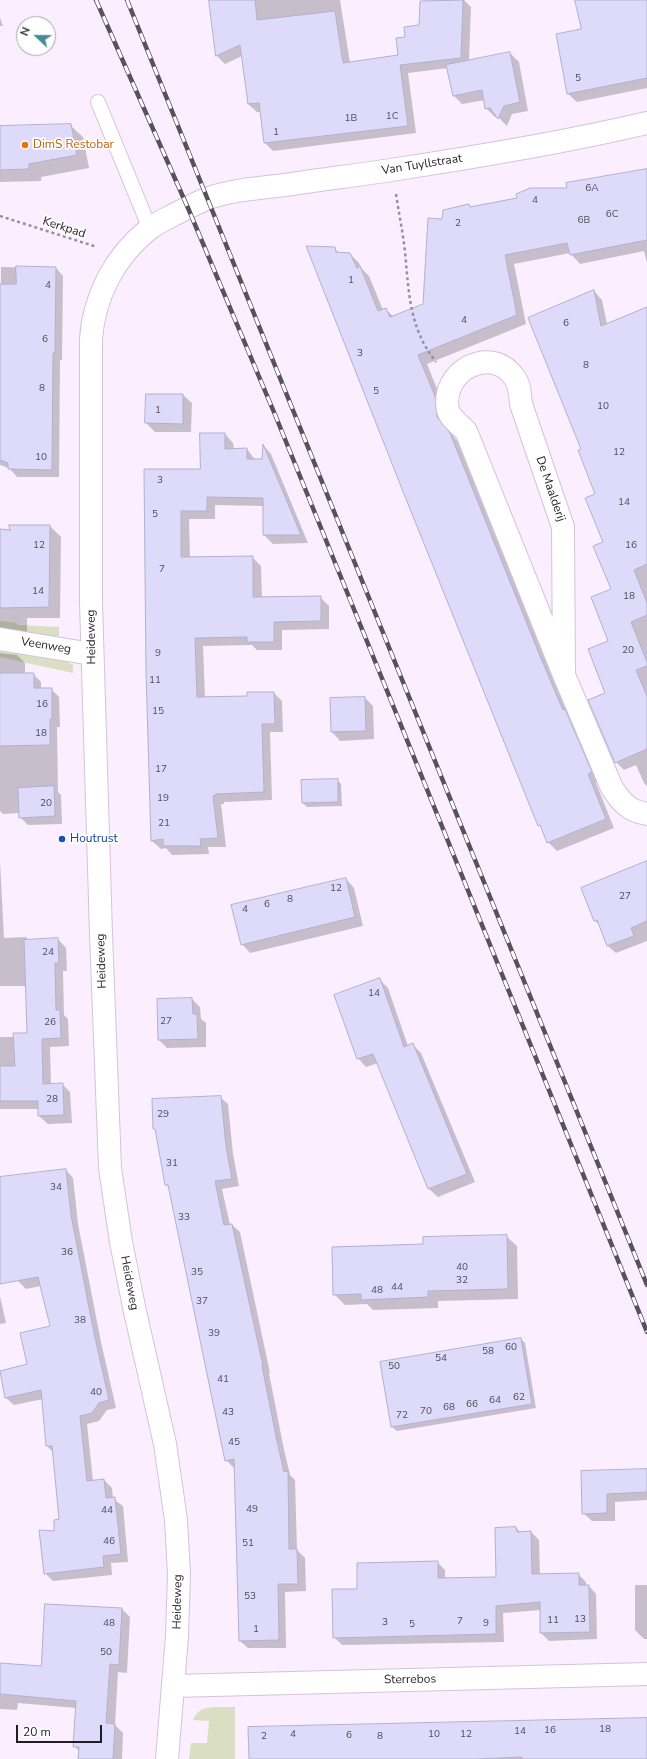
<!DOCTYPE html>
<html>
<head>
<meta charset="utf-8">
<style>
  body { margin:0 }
  #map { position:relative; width:647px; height:1759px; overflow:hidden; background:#fbeefe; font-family:"Nunito Sans",sans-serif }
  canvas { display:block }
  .north { position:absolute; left:16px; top:16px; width:40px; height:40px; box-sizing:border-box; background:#fff; border:1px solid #a7a4a8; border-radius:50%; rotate:292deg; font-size:11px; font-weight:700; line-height:16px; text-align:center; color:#231c25 }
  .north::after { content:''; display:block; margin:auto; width:14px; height:18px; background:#468c96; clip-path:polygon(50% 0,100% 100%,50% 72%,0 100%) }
  .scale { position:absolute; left:16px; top:1725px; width:86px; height:18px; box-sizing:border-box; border:2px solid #231c25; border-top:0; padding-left:5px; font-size:12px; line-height:14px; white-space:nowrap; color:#231c25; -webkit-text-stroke:3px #fff; paint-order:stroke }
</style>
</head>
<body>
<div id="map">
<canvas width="647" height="1759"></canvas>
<div class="north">N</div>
<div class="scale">20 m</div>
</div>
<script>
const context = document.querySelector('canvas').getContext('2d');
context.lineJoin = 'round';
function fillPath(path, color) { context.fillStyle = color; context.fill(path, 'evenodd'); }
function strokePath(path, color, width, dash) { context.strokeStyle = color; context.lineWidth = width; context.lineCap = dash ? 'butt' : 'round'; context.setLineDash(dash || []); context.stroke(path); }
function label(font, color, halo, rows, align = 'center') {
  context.font = font + ' "Nunito Sans",sans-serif'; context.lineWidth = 3.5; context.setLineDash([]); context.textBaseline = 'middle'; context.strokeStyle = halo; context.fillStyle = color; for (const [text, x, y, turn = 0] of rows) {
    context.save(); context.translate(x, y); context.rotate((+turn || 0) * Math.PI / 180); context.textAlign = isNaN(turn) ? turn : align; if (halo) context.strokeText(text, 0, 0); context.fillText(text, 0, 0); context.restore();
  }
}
const green = new Path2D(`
  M0 621 17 623 18 625 59 627V636L40 637 0 630Z
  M0 648 64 660 73 665V673L0 657Z
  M235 1707V1759H189L191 1743H207L209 1721 193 1720C199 1703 220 1708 235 1707Z`);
const shadow = new Path2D(`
  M210 0H340L350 63 399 56 406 38 420 26 438 0H464L471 7 469 61 510 53 519 62 528 111 512 114 507 126 498 117H495L486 108 485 100 462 104 454 96 448 68 408 73 416 133 273 151 265 143 261 112H257L248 104 242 56 225 64 217 56Z
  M576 0H647V88L577 102 568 94 582 30Z
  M0 18 3 26H0Z
  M70 125 83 137 89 168 41 177V181L0 182V127Z
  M647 169V263L644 251 580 264 570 253 514 264 526 324 427 364 444 406 446 427 459 443 548 666 569 715 574 720 600 781 596 783 614 828 557 851 548 842 542 828 539 825 334 248 339 253 350 254 359 263 362 269 369 276 383 310 385 309 393 316 424 304 443 220 469 205 471 208 568 189Z
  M1 267 56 268 63 276 62 360H60L59 477H17L9 468 0 465Z
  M594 291 602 300 607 324 647 308V786L644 783 636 765 624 770 616 762 607 693 612 590 597 494 582 450Z
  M183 395 192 403 191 432H155L146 423Z
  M225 434 233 443 234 450 247 449 255 460H263L264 446 271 454 308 543 273 544 264 535V506L215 505V519H189L190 558 252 557 261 566 262 598 320 597 329 606V629L282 630V650H257L252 645 203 646 205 698 248 697 274 693 282 701 283 732H270L272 800 224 802V804H221L226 847H208L209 854 172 855 166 848 161 849 152 841 145 470H201Z
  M50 526 61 537 60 618H27V639L0 640V530Z
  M0 653 17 655 25 663V674H33L41 682V689H51L59 697 60 727H57L58 792 61 795 62 824 28 825 20 817V813L3 814 0 811Z
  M365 698 373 706 374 739 340 741 332 732 331 699Z
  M337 780 341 784 342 806 307 807 303 803Z
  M0 862 4 938 26 937 29 940 58 939 66 948 67 971H63L64 1015 68 1019 69 1046 50 1047 51 1084H62L70 1092 72 1123 48 1124 39 1116V1109H0V1037H15L28 1034 26 986H0Z
  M647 865V941L616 953 608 946 600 925 595 921Z
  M346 879 354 888 363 926 250 953 242 944Z
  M379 979 388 988 408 1046 413 1045 421 1053 475 1182 438 1197 429 1189 378 1063 366 1067 358 1058Z
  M192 999 200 1007 201 1019 206 1023V1047L167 1048 159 1040Z
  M220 1097 228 1104 233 1154 239 1186 222 1189 230 1225H232L240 1232 270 1373H269L283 1445 290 1475 295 1480 297 1550 305 1558 306 1591 285 1592 286 1648H248L240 1641 236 1467 234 1468 226 1460 170 1188 166 1185 157 1131 154 1128Z
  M66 1170 73 1178 78 1224 101 1342 116 1408 107 1410 99 1421 87 1424 93 1481 104 1480 112 1488 113 1499 123 1506 128 1562 111 1563 112 1575 53 1581 45 1573 55 1532 60 1520 54 1453 47 1446 43 1399 14 1405 6 1398 0 1372 28 1365 51 1327 41 1286 26 1289 18 1281 0 1250V1178Z
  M506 1236 517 1246 518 1299 438 1301V1308L373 1310 367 1304 345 1305 334 1294 424 1245Z
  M0 1296 6 1323 0 1324Z
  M521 1339 525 1343 536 1408 397 1431 392 1427 382 1363Z
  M647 1470V1500L615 1502V1521H592L583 1513 582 1472Z
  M516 1528 520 1532H531L539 1540 540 1575 578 1574 586 1582V1586H589L596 1594 597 1639 549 1641 541 1633V1610L503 1613 504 1642 342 1645 334 1637 358 1590 437 1562 445 1570V1579L497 1578Z
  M635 1585H647V1639H644L635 1630Z
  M122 1609 130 1617 127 1673 118 1672 115 1725 123 1733 122 1759H79L80 1752 74 1746 76 1708 18 1703 17 1710 0 1709V1664L42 1667Z
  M647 1719V1759H250Z`);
const building = new Path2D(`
  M209 0H255L257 20 335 11 343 63 398 55 396 38 405 37 404 27 419 25 420 1 463 0 461 58 400 65 408 126 264 143 259 103 248 104 240 45 216 56Z
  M575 0H647V78L567 94 556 34 581 29Z
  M510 52 520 102 504 106 498 119 490 108 485 109 482 90 453 96 446 65Z
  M71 124 77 155 29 164V169L0 170V126Z
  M647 169V240L570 255 567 243 505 255 517 315 418 355 435 396 437 417 450 433 540 656 563 710 565 709 592 772 588 774 606 819 547 843 540 825 538 826 406 499 306 246 335 247 336 252 350 253 357 268 360 266 378 311 386 308 390 317 423 304 428 218 442 219 443 210 469 204 470 207 517 198 516 194 530 188H567L566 183Z
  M16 266 56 267 55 353H53L52 470 8 469V463L0 460V284H16Z
  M594 290 601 326 647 307V564L634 570 647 603V615L631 622 647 662V666L636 670 647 696V749L615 763 588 700 605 693 588 649 608 641 591 597 611 589 593 546 603 542 585 498 595 494 578 450 581 449 528 318Z
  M146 394H183V424L145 423Z
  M200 433H225V449L247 448V459H262L263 444 301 535H263V498L207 497V511H181V557L253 556V597L321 596V621L274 622V642H247V637L195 638 197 697 247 696V692H274L275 724H262L264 792 216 794V795L213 796 218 838 200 839 201 846H163V839L151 841 146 671 144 469H200Z
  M9 525H50L49 607 0 608V529L10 530Z
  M0 673H34V688H52V719H50V745L0 746Z
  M365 697 366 731 331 732 330 698Z
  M338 779V802L302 803 301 780Z
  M54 786 55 816 19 818 18 788Z
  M647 861V921L631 928 634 936 607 946 597 920 594 921 581 888Z
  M346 878 355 917 241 945 231 905Z
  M58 938 59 963H55L56 1010H60L61 1038 42 1039 43 1084 63 1083 64 1115 38 1116V1101H0V1066H15L13 1033H27L24 940Z
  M380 978 404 1047 413 1043 467 1174 428 1189 373 1054 357 1059 334 995Z
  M192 998 193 1014H197L198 1039 158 1040 157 999Z
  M221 1096 226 1146 232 1179 215 1181 224 1225 232 1224 263 1366H262L276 1436 284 1472 288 1471 289 1549H297L298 1584H278L279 1640 239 1641 234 1459 225 1461 168 1185H165L155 1129H153L152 1099Z
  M66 1169 71 1215 94 1333 109 1400 99 1403 92 1413 80 1416 87 1481 104 1479 106 1498 115 1497 121 1554 103 1556 104 1567 44 1574 39 1530 54 1531V1520L59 1519 52 1446H46L41 1390 5 1398 0 1371 27 1364 20 1333 50 1326 38 1277 0 1284V1177Z
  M507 1235 508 1289 428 1291V1297L361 1300V1294L333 1295 332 1247 423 1244V1237Z
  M521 1338 532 1404 391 1427 380 1362Z
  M647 1469V1492L607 1494V1513L582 1514 581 1471Z
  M516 1527 517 1532 531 1531 532 1574 579 1573V1585H589L590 1632 540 1633V1602L496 1606V1634L333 1638 332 1589H357V1563L438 1561V1578L496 1577 495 1528Z
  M45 1604 122 1608 119 1665 110 1664 106 1723 115 1724 113 1759H78L79 1747H73L76 1701 0 1694V1663L41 1666Z
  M647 1718V1759H522V1757L478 1759H249L248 1727Z`);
const path = new Path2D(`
  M396 194C399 214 403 233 405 252 409 293 409 328 436 362
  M0 216 97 247`);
const service = new Path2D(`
  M98 102 150 229`);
const minor = new Path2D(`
  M0 639 92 654
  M564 675 563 527 521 404C520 396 520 384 514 377 491 344 440 371 448 410 450 418 460 425 466 431L564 675 612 788C622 803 629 811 647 814
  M173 1686 647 1674`);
const tertiary = new Path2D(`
  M167 1759 177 1636 179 1574 176 1520 165 1444 134 1307 121 1242 110 1168 101 934 91 602V339C94 296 115 256 149 229 158 222 168 218 177 213 187 208 197 203 206 199 233 189 264 188 292 184 325 179 358 175 391 170 477 157 562 143 647 123`);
const rail = new Path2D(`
  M96 0 188 208 276 417 647 1332
  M127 0 647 1285`);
const markers = [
  [25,145,4,"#e8710a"],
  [62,839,4,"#1a4fb4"]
];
const numberNames = [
  ["5",578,79],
  ["1C",392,117],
  ["1B",351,119],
  ["1",276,133],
  ["6A",592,189],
  ["4",535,201],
  ["6C",612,215],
  ["6B",584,221],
  ["2",458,224],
  ["1",351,281],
  ["4",48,286],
  ["4",464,321],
  ["6",566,324],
  ["6",45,340],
  ["3",360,354],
  ["8",586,366],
  ["8",42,389],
  ["5",376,392],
  ["10",603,407],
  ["1",158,411],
  ["12",619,453],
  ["10",41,458],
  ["3",160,481],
  ["14",624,503],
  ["5",155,515],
  ["12",39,546],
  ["16",631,546],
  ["7",162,570],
  ["14",38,592],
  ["18",629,597],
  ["20",628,651],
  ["9",158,654],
  ["11",155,681],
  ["16",42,705],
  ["15",158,712],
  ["18",41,734],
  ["17",161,770],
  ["19",163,799],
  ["20",46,804],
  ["21",164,824],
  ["12",336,889],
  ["27",625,897],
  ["8",290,900],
  ["6",267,905],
  ["4",245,910],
  ["24",48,953],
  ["14",374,994],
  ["27",166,1022],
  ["26",50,1023],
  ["28",52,1100],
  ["29",163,1115],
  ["31",172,1164],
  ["34",56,1188],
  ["33",184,1218],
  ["36",67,1253],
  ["40",462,1268],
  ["35",197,1273],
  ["32",462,1281],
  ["44",397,1288],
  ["48",377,1291],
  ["37",202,1302],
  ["38",80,1321],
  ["39",214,1334],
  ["60",511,1348],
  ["58",488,1352],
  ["54",441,1359],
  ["50",394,1367],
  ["41",223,1380],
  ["40",96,1393],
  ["62",519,1398],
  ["64",495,1401],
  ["66",472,1405],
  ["68",449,1408],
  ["70",426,1412],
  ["43",228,1413],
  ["72",402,1416],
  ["45",234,1443],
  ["49",252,1510],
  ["44",107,1511],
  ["46",109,1542],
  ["51",248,1544],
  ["53",250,1597],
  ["13",580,1620],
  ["11",553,1621],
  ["7",460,1622],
  ["3",385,1623],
  ["48",109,1624],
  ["9",486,1624],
  ["5",412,1625],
  ["1",256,1630],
  ["50",106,1653],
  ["18",605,1730],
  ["16",550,1731],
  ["14",520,1732],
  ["4",293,1735],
  ["10",434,1735],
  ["12",466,1735],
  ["6",349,1736],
  ["2",264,1737],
  ["8",380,1737]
];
const foodNames = [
  ["DimS Restobar",33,145]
];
const streetNames = [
  ["Van Tuyllstraat",422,165,-9],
  ["Kerkpad",64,228,18],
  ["De Maalderij",550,489,71],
  ["Heideweg",92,637,-91],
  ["Veenweg",46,646,9],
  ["Heideweg",102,961,-92],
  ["Heideweg",129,1283,79],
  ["Heideweg",178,1602,-89],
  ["Sterrebos",410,1680,-1]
];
const transitNames = [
  ["Houtrust",70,839]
];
fillPath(green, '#dadfc3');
fillPath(shadow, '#0003');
fillPath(building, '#dddbf9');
strokePath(building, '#b2b0cd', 1);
strokePath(service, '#d6c2db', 16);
strokePath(minor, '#d6c2db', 24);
strokePath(tertiary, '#d6c2db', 24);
strokePath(path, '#998f9c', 2.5, [3, 3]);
strokePath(service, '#fff', 14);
strokePath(minor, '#fff', 22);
strokePath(tertiary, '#fff', 22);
strokePath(rail, '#58505a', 4.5);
strokePath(rail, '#fff', 3, [9]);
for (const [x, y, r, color] of markers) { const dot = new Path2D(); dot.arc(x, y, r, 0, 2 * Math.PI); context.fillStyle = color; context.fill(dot); strokePath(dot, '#fff', 1.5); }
label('10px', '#524c5a', null, numberNames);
label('12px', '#c56008', '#fff', foodNames, 'left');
label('12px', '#231c25', '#fff', streetNames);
label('12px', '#164399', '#fff', transitNames, 'left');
</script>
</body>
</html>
